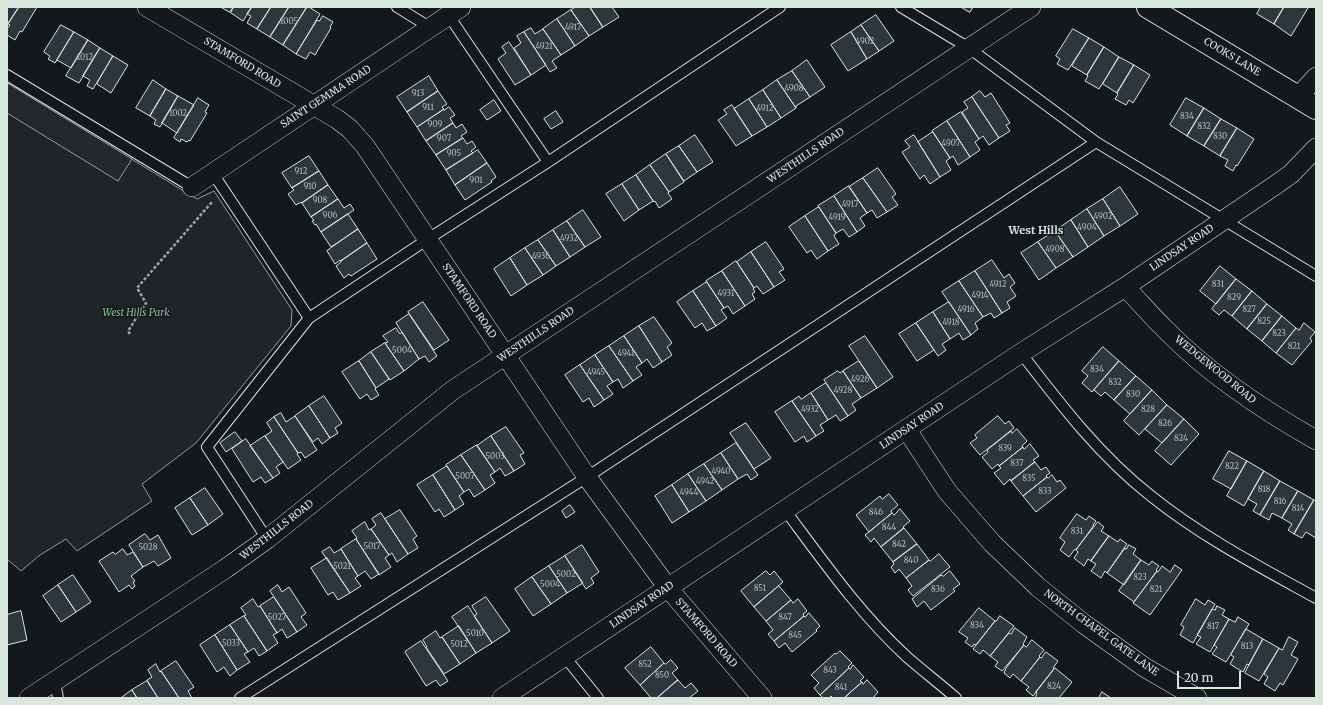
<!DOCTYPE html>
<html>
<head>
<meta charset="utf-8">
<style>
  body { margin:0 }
  #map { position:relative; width:1323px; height:705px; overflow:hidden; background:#14181c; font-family:Merriweather,serif }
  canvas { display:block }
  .frame { position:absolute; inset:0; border:8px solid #d8e6dc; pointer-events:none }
  .scale { position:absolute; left:1177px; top:671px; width:64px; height:18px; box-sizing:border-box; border:2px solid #d8e6dc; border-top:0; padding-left:5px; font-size:12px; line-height:14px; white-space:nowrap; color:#d8e6dc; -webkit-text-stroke:3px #14181c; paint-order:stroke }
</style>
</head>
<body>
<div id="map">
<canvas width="1323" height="705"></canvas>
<div class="frame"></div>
<div class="scale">20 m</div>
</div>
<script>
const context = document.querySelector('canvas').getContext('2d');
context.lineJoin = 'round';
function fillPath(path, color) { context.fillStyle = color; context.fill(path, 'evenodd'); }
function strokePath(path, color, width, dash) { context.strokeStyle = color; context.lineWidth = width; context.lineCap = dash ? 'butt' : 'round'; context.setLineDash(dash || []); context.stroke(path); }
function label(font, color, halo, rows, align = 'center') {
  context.font = font + ' Merriweather,serif'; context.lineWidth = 3; context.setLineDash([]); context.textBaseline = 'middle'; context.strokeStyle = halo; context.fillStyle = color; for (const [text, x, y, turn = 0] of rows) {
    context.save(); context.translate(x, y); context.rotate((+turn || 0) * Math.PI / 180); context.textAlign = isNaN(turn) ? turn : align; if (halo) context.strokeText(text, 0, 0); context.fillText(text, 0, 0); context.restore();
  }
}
const green = new Path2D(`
  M7 83 197 199 214 191 292 310 291 326 196 443 142 484 152 501 77 551 66 539 40 555 21 571 7 559Z`);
const parking = new Path2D(`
  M9 84 132 159 118 181 7 113V86Z`);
const building = new Path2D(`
  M7 7H19L8 24H7Z
  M19 7H37L22 32 20 31 15 40 7 35V29L10 25 8 24Z
  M221 7H233L230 12Z
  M234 7H252L243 21 231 13Z
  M252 7H271L257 29 247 23 251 16 247 14Z
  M271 7H289L270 37 257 29Z
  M289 7H307L283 45 270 37Z
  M307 7H309L320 14 296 54 283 45Z
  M576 7H590L603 27 589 36 571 10Z
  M590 7H612L619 17 603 27Z
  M961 7H973L970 12Z
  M1261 7H1284L1274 24 1257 14Z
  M1284 7H1306L1308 8 1291 36 1274 24Z
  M571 10 589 36 575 46 557 19Z
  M876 15 894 41 879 51 861 25Z
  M323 16 333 22 330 27 331 28 315 55 310 52 306 59 296 54 317 20 319 21Z
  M557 19 575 46 561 55 543 29Z
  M61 25 74 32 55 63 48 59 50 56 44 52Z
  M861 25 879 51 867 59 851 32Z
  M531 28 535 34 543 29 561 55 552 61 557 68 550 72 524 32Z
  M1073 29 1089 38 1068 70 1057 64 1060 59 1056 56Z
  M74 32 88 40 71 68 57 60Z
  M524 32 546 65 531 75 514 48 521 43 517 36Z
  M851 32 867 59 848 71 831 45Z
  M1089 38 1104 47 1087 75 1072 66Z
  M88 40 100 48 79 83 66 76Z
  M509 42 531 75 515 85 498 59 506 53 502 47Z
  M1104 47 1119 57 1099 89 1085 81 1088 76 1087 75Z
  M100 48 113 56 93 89 87 86 90 80 83 76Z
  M113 56 128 65 111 93 97 84Z
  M1119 57 1134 65 1117 93 1103 84Z
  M807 60 825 87 810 97 792 71Z
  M1134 65 1150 75 1133 103 1129 100 1126 105 1115 99 1118 94 1117 93Z
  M792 71 810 97 796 106V108L777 80Z
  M429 76 438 91 407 112 397 97Z
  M153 80 166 89 150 116 136 108Z
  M777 80 796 108 781 118 763 90Z
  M166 89 178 96 160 127 154 124 156 120 150 116Z
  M763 90 781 118 767 127 749 99Z
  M438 91 447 104 442 107 444 109 417 127 407 112Z
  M980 91 985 97 991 93 1010 123 1006 125 1010 131 999 138 972 97Z
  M178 96 194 105 177 133 162 123Z
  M972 97 999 138 989 145 983 136 979 139 962 112 968 108 964 102Z
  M198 98 209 105 205 112 207 113 190 141 189 140 187 142 181 139 180 142 174 138Z
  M1186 98 1204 108 1187 136 1170 125Z
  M749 99 767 127 752 136 734 109Z
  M494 100 501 111 487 120 480 110Z
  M732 105 752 136 736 146 718 120 727 114 724 110Z
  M449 107 455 115 450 118 453 123 426 141 417 127 444 109V110Z
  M1204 108 1221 119 1204 146 1187 136Z
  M556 111 563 122 551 129 544 119Z
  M961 112 979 139 975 142 980 150 970 157 947 121Z
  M1221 119 1237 128 1220 156 1204 146Z
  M947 121 970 157 958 165 953 156 950 158 932 131Z
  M453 123 456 128 462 124 467 132 461 136 463 138 436 155 426 141Z
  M1237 128 1254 139 1237 166 1236 165 1233 171 1225 166 1228 160 1220 156Z
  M933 132 950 158 946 161 951 170 940 177 918 142Z
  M695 135 713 162 697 172 679 146Z
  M914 135 940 177 930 184 924 175 920 179 902 152 910 147 905 141Z
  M463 138 467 144 472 141 476 147 471 151 473 153 446 170 436 155Z
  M679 146 697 172 684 181 666 154Z
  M478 150 487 163 455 185 446 170Z
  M666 154 684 182 669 192 650 165Z
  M309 156 319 171 292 188 282 173Z
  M487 163 496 177 491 181 492 182 465 200 455 185Z
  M650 165 669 192 668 193 672 199 659 208 655 201 654 202 636 175Z
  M878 168 896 194 892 197 898 205 887 212 863 178Z
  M319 171 328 185 302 203 301 202 296 205 288 194 294 190 292 188Z
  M636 175 653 201 639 210 622 184Z
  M863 178 887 212 877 218 872 210 867 213 849 187Z
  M622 184 639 210 624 221 606 194Z
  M328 185 338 199 311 217 302 203Z
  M849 186 867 213 860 218 865 226 857 232 834 196Z
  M1120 187 1138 214 1120 226 1103 199Z
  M834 196 857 232 849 237 843 229 836 233 818 206Z
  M338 199 344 208 350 204 354 210 321 232 316 224 315 225 312 221 314 220 311 217Z
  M1103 199 1120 226 1104 236 1087 209Z
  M819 207 836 233 834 236 839 244 828 251 805 216Z
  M1087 209 1104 236 1088 247 1071 220Z
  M583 210 601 237 585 247 567 221Z
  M348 214 358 229 331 247 321 232Z
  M805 216 828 251 817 259 811 250 807 253 789 227Z
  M1071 220 1088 247 1073 257 1055 231Z
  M567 221 585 247 570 257 553 230Z
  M358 229 367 243 341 261 340 260 335 264 327 251Z
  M553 230 570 257 556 266 538 240Z
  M1055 231 1073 257 1056 268 1038 242Z
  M538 240 556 266 543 275 525 248Z
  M766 242 784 269 779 272 785 280 774 287 751 252Z
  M1038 242 1056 268 1039 280 1021 253Z
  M367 243 377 259 351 276 349 274 344 278 336 266 341 262V261Z
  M525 248 543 275 527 285 510 258Z
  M751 252 774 287 763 294 757 286 754 288 737 262Z
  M510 258 527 285 511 296 494 269Z
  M992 260 1004 278 1009 274 1015 283 1010 287 1016 296 1007 302 1010 308 1002 313 975 271Z
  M736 261 754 288 753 289 755 292 752 294 755 299 745 306 722 271Z
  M1220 266 1236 279 1216 304 1200 291Z
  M722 271 745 306 733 314 728 306 724 308 706 281Z
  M975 271 1002 313 994 318 991 313 983 317 959 281Z
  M1236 279 1252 291 1232 316 1224 310 1219 315 1212 309Z
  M959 281 983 317 975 323 978 329 971 335 942 292Z
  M707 282 724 308 721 310 727 318 716 326 693 291Z
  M693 291 716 326 707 331 702 323 695 328 677 302Z
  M1252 291 1267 304 1247 329 1232 316Z
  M423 302 449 340 434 350 408 312Z
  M949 302 971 335 963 340 959 333 950 339 933 312Z
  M1267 304 1282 316 1262 341 1247 329Z
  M933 312 950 339 942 344 946 350 938 356 916 323Z
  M409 314 437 356 429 362 425 356 419 359 396 323Z
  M1282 316 1296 328 1276 353 1262 341Z
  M654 317 672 343 667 347 672 355 662 362 639 326Z
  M916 323 934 350 917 361 899 334Z
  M1304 323 1315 332 1310 338 1312 341 1292 365 1276 353 1296 328 1299 330Z
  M639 326 662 362 653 368 647 359 642 363 624 336Z
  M396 328 400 334 402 332 419 359 404 371 385 343 388 342 383 336Z
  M624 336 642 363 636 367 642 375 633 381 609 346Z
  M865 336 893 377 877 388 849 346Z
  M385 343 404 371 390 380 371 352Z
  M609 346 633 381 623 388 618 379 613 382 595 355Z
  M1103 347 1119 361 1092 392 1082 383 1088 376 1082 371Z
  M371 352 389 379 376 388 359 361Z
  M595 355 613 382 607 386 613 394 604 400 580 365Z
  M359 361 376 388 375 389 379 395 371 400 367 394 360 399 342 372Z
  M859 361 877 388 861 398 843 371Z
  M1119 361 1136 376 1114 400 1105 392 1101 396 1094 390Z
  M580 365 604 400 594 407 589 398 583 402 565 375Z
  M838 371 840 373 843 371 861 398 852 404 856 410 848 416 824 380Z
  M1136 376 1152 390 1130 414 1114 400Z
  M826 383 848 416 840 421 836 415 828 420 811 393Z
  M1152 390 1167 405 1139 435 1124 421Z
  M811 393 828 420 820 425 824 431 816 436 792 401 799 396 801 399Z
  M324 396 342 423 335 428 338 433 330 438 309 406Z
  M792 401 816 436 807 442 804 436 795 442 775 412Z
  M1167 405 1184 419 1162 443 1145 429Z
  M309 406 330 438 322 444 318 438 313 442 295 416Z
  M281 413 286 422 295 416 317 450 305 458 301 452 298 453 274 417Z
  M998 416 1005 424 1009 421 1014 428 980 455 970 443 977 438 975 435Z
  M274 417 298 453 297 454 301 460 288 469 265 436 272 431 267 423Z
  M1184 419 1199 434 1171 465 1155 451Z
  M746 423 771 458 754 469 730 433Z
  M506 427 524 453 520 455 525 464 514 471 491 436Z
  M1017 429 1027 441 1022 446 1023 447 999 466 998 464 992 469 982 457 988 452 987 450 1011 431 1012 433Z
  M235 432 242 441 226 452 220 443Z
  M265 436 283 462 276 467 280 473 273 478 250 446Z
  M491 436 514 471 505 476 500 468 495 472 477 446Z
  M246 439 273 478 265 483 261 477 253 482 232 449Z
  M736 443 758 475 751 480 747 474 738 479 721 453Z
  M1030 444 1039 456 1033 460 1035 462 1011 481 1010 479 1004 485 994 473 1001 468 999 466 1023 447 1024 449Z
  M477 445 495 472 490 475 495 483 485 490 461 455Z
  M1229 451 1247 461 1231 489 1213 479Z
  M721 453 738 479 722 490 704 464Z
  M461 455 485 490 474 497 469 489 464 492 446 465Z
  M1247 461 1264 471 1244 506 1227 496Z
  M1035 462 1041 470 1046 467 1050 473 1046 476 1047 477 1023 496 1011 481Z
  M704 464 722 490 706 501 688 474Z
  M447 466 464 492 459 496 464 504 455 510 433 475Z
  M1264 471 1280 481 1260 515 1253 511 1257 504 1248 499Z
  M688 474 706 501 689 512 672 485Z
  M433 475 455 510 444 517 439 509 435 512 417 485Z
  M1052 475 1057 482 1060 480 1066 488 1036 512 1023 496 1047 477 1048 478Z
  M1280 481 1298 491 1282 518 1272 513 1269 520 1260 515Z
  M672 485 689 512 672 523 655 496Z
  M205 488 223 514 208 525 190 498Z
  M1298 491 1314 500 1294 534 1288 530 1292 524 1282 518Z
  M889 494 898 505 891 511 892 513 869 532 856 515 880 496 882 499Z
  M190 498 208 525 192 535 175 508Z
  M1314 500 1316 501V538L1306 532 1302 538 1294 534Z
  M570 505 575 512 566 518 562 511Z
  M900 509 910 521 903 527 904 528 881 547 874 538 871 542 865 535 892 513 894 515Z
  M400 510 417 536 413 539 418 548 408 554 385 519Z
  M381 513 408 554 397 562 392 553 389 555 371 529 376 525 372 519Z
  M1077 514 1086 520 1089 516 1096 521 1093 525H1094L1076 550 1075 549 1069 557 1060 550 1065 542 1060 538Z
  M365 522 369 530 371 529 389 555 385 558 391 567 379 575 356 539 357 538 352 531Z
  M1098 522 1104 527 1101 531 1109 536 1091 561 1088 559 1084 566 1074 558 1078 552 1076 550Z
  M904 528 917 544 893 562 881 547Z
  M145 534 150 540 158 535 171 558 158 566 154 561 143 567 129 545Z
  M1109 536 1118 542 1120 539 1127 544 1107 573 1105 571 1101 578 1091 571 1096 564 1091 561Z
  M356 539 379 574 371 579 365 571 358 576 341 549Z
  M917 544 929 560 906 578 899 569 895 573 891 567 894 564 893 562Z
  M582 545 599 572 591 578 594 583 586 589 565 556Z
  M1129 545 1136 549 1133 554 1141 560 1124 585 1107 573 1125 548 1126 549Z
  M330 547 334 553 341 549 358 576 355 578 361 586 350 593 322 552Z
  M123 549 127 555 133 552 143 567 131 576 135 581 133 582 135 586 132 589 129 585 119 592 99 561 113 552 115 554Z
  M939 554 950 567 913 596 908 590 912 586 906 578 929 560 930 561Z
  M565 556 583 583 567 593 549 566Z
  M327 558 350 593 338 600 333 592 328 595 311 568Z
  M1141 560 1149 565 1152 561 1159 566 1156 570 1157 571 1134 602 1119 591Z
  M1175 565 1182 570 1150 615 1133 603 1157 571 1158 572 1162 566 1170 572Z
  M549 566 567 593 551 604 532 577Z
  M766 571 770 575 774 571 783 582 754 607 741 591Z
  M950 571 960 584 953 589 955 591 931 610 924 601 917 607 912 599 941 575 943 576Z
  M73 575 91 602 76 612 58 585Z
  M532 577 551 604 533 616 515 589Z
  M58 585 76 612 61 622 43 596Z
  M278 585 282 592 289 587 306 613 301 617 307 625 297 632 270 591Z
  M779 586 791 600 766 621 754 607Z
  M274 597 297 632 287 638 282 629 277 633 260 606Z
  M486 597 510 631 492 643 474 616 477 614 472 606Z
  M253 599 258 607 260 606 277 633 273 635 278 643 267 651 244 616 246 615 241 608Z
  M798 599 807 611 803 614 804 616 774 641 768 634 773 630 766 621 791 600 793 603Z
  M1196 599 1205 605 1208 600 1215 604 1193 643 1180 635 1184 627 1181 625Z
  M468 606 492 643 476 653 452 617Z
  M1217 606 1225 610 1222 615 1229 619 1210 652 1196 644 1201 637 1197 635 1212 609 1215 610Z
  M979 608 995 621 976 645 974 644 972 647 965 642 968 638 959 632Z
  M21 611 27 640 7 645V615Z
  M809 613 820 626 816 630 817 631 792 652 785 643 779 648 774 641 804 616 805 617Z
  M244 616 267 651 259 656 254 648 248 652 230 625Z
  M1000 616 1014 626 990 656 983 650 980 654 973 649 995 621H996Z
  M1238 617 1249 624 1226 662 1212 654 1217 647 1214 645 1229 619 1235 622Z
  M230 625 248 652 244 654 250 662 237 670 215 635Z
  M459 626 476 653 460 664 442 637Z
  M1015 628 1027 637 1023 644 1024 645 1002 671 995 666 998 662 990 656 1009 633 1011 634Z
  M1246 629 1263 639 1249 665 1247 664 1243 672 1230 664 1234 657 1231 655Z
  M436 631 440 638 442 637 460 664 444 674 426 647H427L423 640Z
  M215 635 237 670 230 676 224 667 217 672 200 645Z
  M1289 637 1298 642 1291 655 1298 659 1283 685 1280 683 1275 691 1264 684 1268 677 1264 674 1279 648 1282 650Z
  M1263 639 1279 648 1259 681 1245 673Z
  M1032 640 1044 650 1039 656 1040 657 1021 681 1013 674 1010 678 1004 673 1006 668 1024 645 1026 647Z
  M421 641 448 681 440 686 436 680 426 686 405 652Z
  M651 647 664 663 640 685 625 668Z
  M840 651 852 663 848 667 849 668 820 695 814 688 819 683 811 675 835 653 836 654Z
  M1046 652 1058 661 1053 668 1054 669 1033 696 1026 690 1029 687 1021 681 1040 657 1041 658Z
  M671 660 678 668 672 673 678 680 657 698H651L640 685 664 663 665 664Z
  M176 661 194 687 188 691 192 698H179L161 671Z
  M156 664 160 672 161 671 179 698H158L147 680 152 677 148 670Z
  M853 665 864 677 860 681 862 682 844 698H833L831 696 830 698H823L820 695 849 668 850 669Z
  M1055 668 1072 682 1059 698H1035L1037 693 1036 692Z
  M678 680 685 688 691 683 698 691 689 698H657Z
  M867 680 878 692 873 698H844L862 682 863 684Z
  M147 681 158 698H137L132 690Z
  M132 690 137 698H121Z
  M1102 692 1111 698H1099Z`);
const path = new Path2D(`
  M130 334 128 331 146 303 137 288 212 202`);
const service = new Path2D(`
  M397 7 431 28
  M901 7 969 48 1096 142 1316 276
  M449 16 548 162
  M7 75 192 187
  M212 172 309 318
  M1021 353C1061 405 1099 455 1151 496 1202 537 1260 567 1316 598
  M785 510C823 561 860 614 907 657 923 671 940 684 956 698
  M267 539 207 447 309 318 428 239 548 162 780 7
  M565 657 598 698
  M55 682 58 698
  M240 698 587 477 1096 142`);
const minor = new Path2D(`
  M147 7 337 119 350 129 365 146 587 477 668 588 762 698
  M1298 97 1316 77
  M192 187 461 7
  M1125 287C1139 301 1152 317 1167 331 1210 375 1263 410 1316 440
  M907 430 947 491 992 543 1038 587 1084 624 1144 667 1197 698
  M29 698 225 569 267 539 453 390 1031 7
  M502 698 1021 353 1125 287 1274 186 1291 174 1316 148`);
const primary = new Path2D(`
  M1148 7 1316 108`);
const numberNames = [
  ["1005",289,22],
  ["4917",573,28],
  ["4902",865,42],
  ["4921",544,47],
  ["1012",85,58],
  ["4908",794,89],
  ["913",418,94],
  ["911",428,108],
  ["4912",765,109],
  ["1002",178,114],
  ["834",1187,117],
  ["909",435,125],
  ["832",1204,127],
  ["830",1220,137],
  ["907",444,139],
  ["4907",951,144],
  ["905",454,154],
  ["912",301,172],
  ["901",476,181],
  ["910",310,187],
  ["908",320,201],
  ["4917",850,205],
  ["906",330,216],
  ["4902",1103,217],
  ["4919",837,218],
  ["4904",1087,228],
  ["4932",569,239],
  ["4908",1055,250],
  ["4936",541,257],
  ["4912",998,285],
  ["831",1218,285],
  ["4931",726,294],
  ["4914",980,296],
  ["829",1234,298],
  ["4916",966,310],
  ["827",1249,310],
  ["825",1264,322],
  ["4918",951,323],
  ["823",1279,334],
  ["821",1294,347],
  ["5004",402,351],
  ["4941",626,354],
  ["834",1097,370],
  ["4945",596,373],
  ["4926",860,380],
  ["832",1115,383],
  ["4928",843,391],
  ["830",1133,395],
  ["4932",810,410],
  ["828",1148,410],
  ["826",1165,424],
  ["824",1181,439],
  ["839",1005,449],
  ["5003",495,457],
  ["837",1017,464],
  ["822",1232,467],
  ["4940",721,472],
  ["5007",465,477],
  ["835",1029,479],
  ["4942",705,482],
  ["818",1264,490],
  ["833",1045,492],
  ["4944",689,493],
  ["816",1280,502],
  ["814",1298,509],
  ["846",876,513],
  ["844",889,528],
  ["831",1077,532],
  ["842",899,545],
  ["5017",372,547],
  ["5028",148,548],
  ["840",911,561],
  ["5021",342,567],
  ["5002",566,575],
  ["823",1140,578],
  ["5004",550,585],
  ["851",760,589],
  ["836",938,590],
  ["821",1156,590],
  ["5027",277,618],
  ["847",785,618],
  ["834",977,626],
  ["817",1213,627],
  ["5010",475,634],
  ["845",795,636],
  ["5033",231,644],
  ["5012",459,645],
  ["813",1247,647],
  ["852",645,665],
  ["843",830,671],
  ["850",662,676],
  ["824",1054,687],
  ["841",841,688]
];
const streetNames = [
  ["COOKS LANE",1232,57,31],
  ["STAMFORD ROAD",242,63,31],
  ["SAINT GEMMA ROAD",326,97,-33],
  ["WESTHILLS ROAD",806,156,-34],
  ["LINDSAY ROAD",1182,248,-34],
  ["STAMFORD ROAD",469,301,56],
  ["WESTHILLS ROAD",536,335,-34],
  ["WEDGEWOOD ROAD",1215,370,39],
  ["LINDSAY ROAD",912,426,-34],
  ["WESTHILLS ROAD",277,530,-38],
  ["LINDSAY ROAD",642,605,-34],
  ["STAMFORD ROAD",706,633,49],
  ["NORTH CHAPEL GATE LANE",1101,633,36]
];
const parkNames = [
  ["West Hills Park",136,313]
];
const neighbourhoodNames = [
  ["West Hills",1036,231]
];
fillPath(green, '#202428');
strokePath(green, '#939e99', 1);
fillPath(parking, '#24282b');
strokePath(parking, '#939e99', 1);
fillPath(building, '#2c363c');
strokePath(building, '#d8e6dc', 1);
strokePath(service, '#d8e6dc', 12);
strokePath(minor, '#d8e6dc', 20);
strokePath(primary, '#d8e6dc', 24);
strokePath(path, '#9da8a2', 2.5, [3, 2]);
strokePath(service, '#14181c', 10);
strokePath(minor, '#14181c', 19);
strokePath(primary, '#14181c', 22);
label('8px', '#adbab4', null, numberNames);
label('10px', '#d8e6dc', '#14181c', streetNames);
label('italic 10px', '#8ac095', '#14181c', parkNames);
label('bold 11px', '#d8e6dc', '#14181c', neighbourhoodNames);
</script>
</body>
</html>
